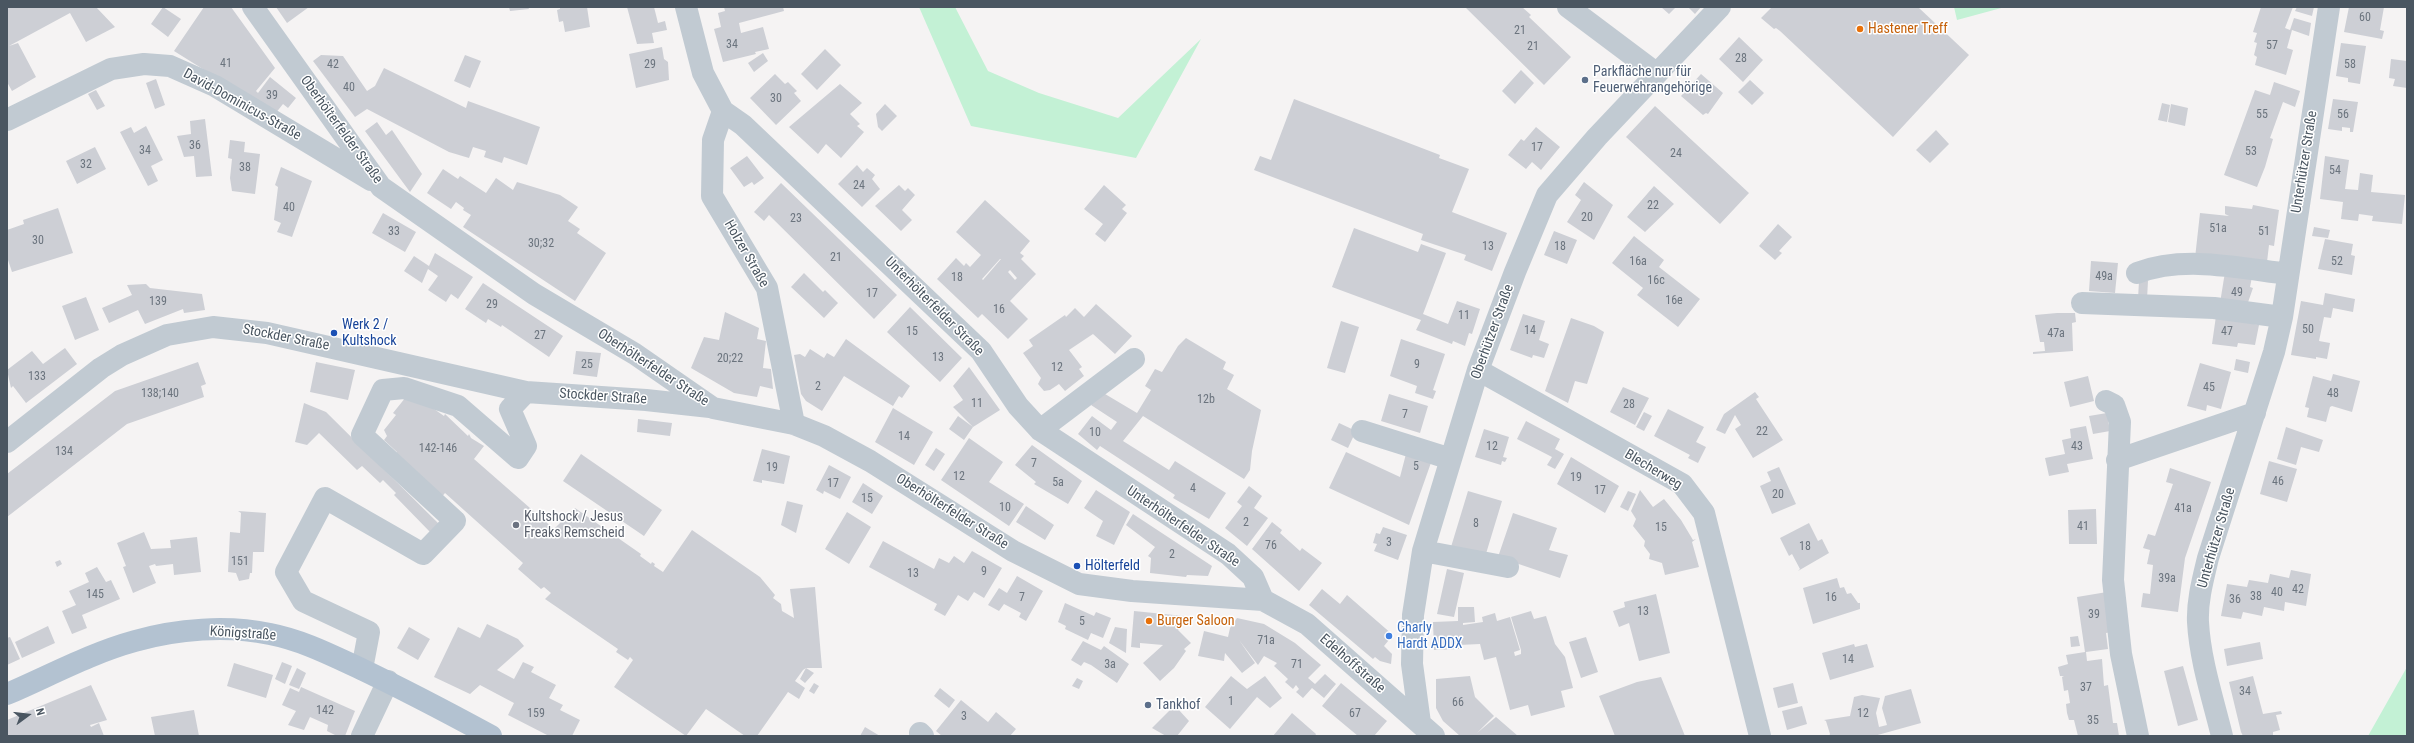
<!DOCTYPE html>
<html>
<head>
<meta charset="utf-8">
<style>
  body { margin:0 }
  #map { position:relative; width:2414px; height:743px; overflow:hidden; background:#f5f3f3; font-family:"Roboto Condensed",sans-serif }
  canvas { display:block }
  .frame { position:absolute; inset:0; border:8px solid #4a5661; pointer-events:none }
  .north { position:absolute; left:8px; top:695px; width:40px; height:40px; -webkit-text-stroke:3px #fff; paint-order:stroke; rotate:75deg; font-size:11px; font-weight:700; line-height:16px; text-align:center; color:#4a5661 }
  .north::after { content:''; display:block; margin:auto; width:14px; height:18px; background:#4a5661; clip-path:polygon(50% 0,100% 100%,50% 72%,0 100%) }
</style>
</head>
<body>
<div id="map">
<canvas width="2414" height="743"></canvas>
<div class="frame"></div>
<div class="north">N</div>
</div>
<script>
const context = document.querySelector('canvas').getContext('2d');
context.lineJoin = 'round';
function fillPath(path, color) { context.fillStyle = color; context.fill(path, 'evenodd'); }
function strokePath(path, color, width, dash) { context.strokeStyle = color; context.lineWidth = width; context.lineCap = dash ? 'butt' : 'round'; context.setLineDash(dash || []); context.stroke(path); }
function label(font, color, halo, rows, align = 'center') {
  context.font = font + ' "Roboto Condensed",sans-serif'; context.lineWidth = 3; context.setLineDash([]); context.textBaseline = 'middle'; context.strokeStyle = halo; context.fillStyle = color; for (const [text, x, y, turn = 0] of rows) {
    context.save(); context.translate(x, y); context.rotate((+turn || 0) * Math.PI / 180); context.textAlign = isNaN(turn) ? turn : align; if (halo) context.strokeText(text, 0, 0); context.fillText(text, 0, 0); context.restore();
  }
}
const green = new Path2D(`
  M919 7H955L988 71 1039 93 1118 118 1201 39 1136 158 971 126Z
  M1954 7H2005L1957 20Z
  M2407 667V736H2368Z`);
const building = new Path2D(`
  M9 7H96L115 27 86 42 70 13 9 46 18 43 36 77 12 91 7 82V9Z
  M163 7 181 19 168 37 151 24Z
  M204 7H231L275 68 256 91 258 93 270 77 296 98 288 108 283 104 275 114 174 51Z
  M276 7H309L287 23Z
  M509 7H528L529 9 510 11Z
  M560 7H587L590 27 565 32 563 21 559 22 557 10 560 9Z
  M627 7H654L658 23 665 21 667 30 652 33 654 43 637 44Z
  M724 7H783L784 11 739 23 741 33 763 27 769 49 755 52 756 54 723 62 714 29 721 27 718 13 725 11Z
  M1465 7H1522L1531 15 1529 17 1571 57 1544 85Z
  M1661 7H1676L1669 14Z
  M1688 7H1701L1695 14Z
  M1772 7H1918L1969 55 1893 137 1780 31 1776 28 1774 29 1761 18Z
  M2261 7H2293L2285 28 2290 30 2294 18 2311 23 2309 36 2292 30 2287 48 2293 50 2286 75 2255 65 2257 57 2254 55 2257 43 2254 42 2257 33 2253 32Z
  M2297 7H2314L2312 16 2295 11Z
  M2349 7H2384L2380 30 2384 31 2382 39 2344 32Z
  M1739 37 1763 60 1743 82 1719 59Z
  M2341 43 2366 46 2360 84 2348 82V78L2336 76Z
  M662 47 664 59 668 62 669 80 636 88 629 54Z
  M825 49 841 65 817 90 801 74Z
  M763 53 768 61 754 72 748 63Z
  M321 55 343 56 367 91 375 86 384 68 466 108 468 101 540 127 527 165 504 157 502 163 484 157 486 151 473 147 469 158 449 152 367 109 355 117 313 61Z
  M465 55 481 61 470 88 454 81Z
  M2391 59 2407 61V88L2393 86 2395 79 2389 78Z
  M1521 70 1534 83 1515 104 1502 91Z
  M775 74 785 84 788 82 797 91 794 93 801 101 776 125 750 98Z
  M1701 74 1723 93 1708 114 1706 113 1703 115 1681 96Z
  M156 79 165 105 155 109 146 83Z
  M1750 80 1764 93 1752 105 1738 92Z
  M2274 82 2300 91 2295 107 2283 102 2270 138 2273 139 2265 167 2257 187 2224 175 2255 90 2270 95Z
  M840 84 862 103 850 114 860 124 857 126 864 132 841 158 826 144 818 154 789 127Z
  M96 90 105 106 97 110 88 94Z
  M1294 99 1440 155 1439 158 1469 169 1452 212 1507 233 1492 271 1464 260 1466 255 1421 240 1423 234 1254 170 1260 156 1271 160Z
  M2333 99 2358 102 2353 132H2350V128L2342 127V131L2328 129Z
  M2162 103 2170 105 2167 122 2158 120Z
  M885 104 897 116 882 131 878 127 876 114Z
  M2171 104 2188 108 2185 126 2168 122Z
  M1655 106 1749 193 1720 224 1626 137Z
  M205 119 212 176 196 177 194 156 184 157 177 136 191 134 190 121Z
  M377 122 386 135 392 130 422 174 410 192 365 131Z
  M146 126 163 160 151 166 158 181 148 186 120 132 131 127 134 133Z
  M1536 127 1560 147 1541 170 1532 162 1526 169 1508 155 1521 139 1524 141Z
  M1936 130 1949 144 1930 163 1916 150Z
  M230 140 245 142 244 152 260 154 255 194 232 191 230 178 232 159 228 158Z
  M95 147 106 169 77 184 66 161Z
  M747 156 764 178 754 185 752 182 744 187 730 168Z
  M2325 156 2349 160 2345 189 2358 190 2360 173 2373 175 2371 192 2405 195 2402 224 2372 221 2373 216 2359 214 2358 221 2341 219 2343 202 2320 199Z
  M857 165 863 172 867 168 875 175 872 179 880 189 862 207 838 184Z
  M281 167 312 181 292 237 277 232 281 223 274 220 278 187 275 185Z
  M443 169 458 179 460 176 486 193 496 178 513 190 517 182 560 195 578 207 568 221 580 229 577 233 606 253 575 301 463 227 471 215 463 210 464 208 456 202 451 209 427 193Z
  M1584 182 1613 205 1594 240 1567 222 1581 200 1575 195Z
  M781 183 897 295 874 319 769 215 764 221 754 212Z
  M899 185 905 191 908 188 915 195 902 210 912 220 901 231 875 206Z
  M1104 185 1126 205 1122 209 1127 213 1105 242 1095 234 1103 224 1084 209Z
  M1654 186 1674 204 1645 232 1627 217Z
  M985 200 1030 241 1020 253 1024 256 1021 259 1036 274 1010 301 1028 319 1008 339 982 314 978 318 937 279 956 258 964 266 966 263 970 267 981 255 956 232ZM1000 259H1001L983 280 982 279ZM1010 270 1017 278 1015 280 1008 272Z
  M2253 205 2279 210 2274 246 2269 245 2267 262 2195 258 2200 213 2229 216 2225 214V206L2252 209Z
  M58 208 73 253 12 272 7 257V230L24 224 23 220Z
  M383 213 416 232 405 252 372 233Z
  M1778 224 1792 237 1779 251 1782 253 1775 260 1759 246Z
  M2314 227 2330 230 2328 238 2312 236Z
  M1354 228 1418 252 1421 244 1446 253 1423 314 1448 324 1457 301 1480 309 1472 334 1469 333 1465 346 1453 341 1452 344 1416 330 1421 320 1332 287Z
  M1554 231 1577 240 1567 264 1544 255Z
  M1634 236 1664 260 1659 267 1700 299 1678 327 1637 295 1643 288 1612 263Z
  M2325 239 2353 244 2351 255 2355 256 2352 275 2318 269Z
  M435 253 473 277 458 299 451 294 446 302 428 290 438 276 428 269 422 283 404 271 414 256 429 266Z
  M2091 261 2118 263 2115 293 2089 291Z
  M2225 272 2252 277 2250 287 2253 288 2246 308 2220 303Z
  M804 273 823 292 825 290 838 303 824 318 791 287Z
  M2139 281H2148L2147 299H2138Z
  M483 283 563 336 549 357 502 325 501 327 488 319 486 323 465 309Z
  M146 284 150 288 202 294 205 310 184 313 183 309 145 324 138 310 109 323 102 308 132 295 127 285Z
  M2325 293 2355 299 2353 312 2333 308 2331 318 2324 317 2319 341 2330 343 2327 359 2316 357V359L2291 355 2301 301 2323 305Z
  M86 297 99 330 75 340 62 306Z
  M1096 304 1132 336 1115 354 1093 334 1069 350 1082 367 1079 369 1084 376 1065 391 1059 384 1050 390 1044 391 1038 384 1041 378 1023 353 1033 346 1029 340 1065 315 1066 317 1075 308 1084 317Z
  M910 307 962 358 940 382 887 332Z
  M725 312 759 328 757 339 766 341 763 368 771 369 773 389 760 386 757 397 734 393 691 368 704 337 719 340Z
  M2057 313H2075L2076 322 2072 323 2073 351 2033 354V352L2045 351 2044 342H2040L2035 315Z
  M1523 314 1545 321 1539 340 1549 344 1544 358 1533 355 1532 358 1510 350Z
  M2216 316 2259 325 2255 345 2238 343 2237 347 2212 344Z
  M1571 318 1594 326 1604 332 1587 384 1575 381 1568 403 1545 391Z
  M1341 321 1359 327 1345 373 1327 368Z
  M1186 338 1226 362 1223 369 1234 375 1227 389 1261 410 1252 451 1250 470 1244 479 1143 416 1123 441 1169 470 1175 461 1226 493 1209 519 1173 498 1175 495 1100 446 1097 450 1078 434 1092 416 1111 430 1117 422 1091 405 1100 391 1137 413 1151 390 1145 386 1155 369 1162 372 1178 346Z
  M846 339 910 386 902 398 899 396 893 406 844 376 822 411 806 401 801 394 794 355 800 354 805 357 810 349 824 358 827 353 834 357Z
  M1401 339 1445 354 1433 390 1436 391 1433 399 1415 393 1417 386 1390 376Z
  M65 348 77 364 26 403 13 386 11 388 7 370 32 351 43 364Z
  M576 351 601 353 597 377 573 374Z
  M2236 359 2250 362 2248 373 2234 370Z
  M198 362 206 384 201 386 204 397 127 424 7 517V474L115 391Z
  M316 362 355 370 348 400 310 392Z
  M2200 363 2231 372 2221 409 2207 405 2206 411 2187 406Z
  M969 367 1000 410 973 427 953 407 963 400 953 386Z
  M2333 374 2360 381 2352 412 2332 406 2330 407 2326 422 2307 417 2309 408 2305 407 2313 376 2331 381Z
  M2088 376 2094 401 2070 407 2064 382Z
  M1623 387 1649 398 1635 425 1610 412Z
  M410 392 444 416 445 414 468 436 469 434 471 438 484 446 474 459 554 529 575 508 641 554 640 556 651 564 652 562 655 564 654 566 663 572 692 530 760 577 775 595 773 598 781 604 782 611 794 618 790 589 815 587 822 668H806L814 673 805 683 800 679 806 668 803 670 795 681 805 688 799 699 788 692 757 736H745L706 709 686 736 614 687 633 660 630 657 628 660 616 652 618 649 545 599 551 593 544 587 541 589 518 569 523 563 445 493 440 499 393 457 397 452 384 440 387 436 384 430 396 415 393 413Z
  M1755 392 1759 397 1756 399 1783 440 1753 458 1735 429 1741 425 1735 415 1725 434 1716 430 1724 414Z
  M1389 394 1428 406 1420 433 1381 421Z
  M304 403 326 412 439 524 430 532 394 495 396 493 383 480 380 483 362 466 357 470 319 433 307 445 295 442Z
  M893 408 933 432 914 465 875 442Z
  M1668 409 1704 427 1696 442 1706 447 1698 463 1688 458 1690 455 1654 436Z
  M1644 412 1652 416 1644 431 1636 427Z
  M2107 413 2110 431 2093 434 2089 416Z
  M958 416 973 427 964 440 949 429Z
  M638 419 672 423 670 436 637 432Z
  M1526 421 1560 439 1555 449 1564 454 1555 469 1547 465 1552 457 1517 439Z
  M1339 423 1356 431 1348 448 1331 440Z
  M2086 426 2093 459 2067 464 2069 472 2049 476 2045 458 2065 454 2062 440 2071 438 2070 429Z
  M2286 427 2323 440 2319 452 2301 447 2296 465 2277 459Z
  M1484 429 1509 437 1503 457 1507 458 1505 462 1502 461 1501 465 1475 457Z
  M969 438 1003 462 989 482 1024 504 1009 526 941 480Z
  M1032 445 1082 481 1068 504 1034 484 1036 482 1015 465Z
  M936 448 945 454 934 471 925 465Z
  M762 449 790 456 784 484 762 480V483L753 481Z
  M1407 450 1433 457 1409 525 1329 488 1346 452 1400 477Z
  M581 454 662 510 644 536 563 481Z
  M1571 457 1619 486 1605 513 1557 484Z
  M2269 461 2297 469 2287 502 2260 494Z
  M829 465 851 477 840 499 824 491 823 494 816 490Z
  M1779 467 1796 504 1772 514 1760 486 1771 481 1767 472Z
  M2170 468 2211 482 2185 558 2178 612 2141 607 2143 593 2150 594 2153 565 2147 564 2150 550 2143 548 2148 534 2155 536 2173 484 2166 482Z
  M863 483 883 496 872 514 852 502Z
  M1249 486 1262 496 1254 508 1268 518 1247 546 1225 528 1242 506 1237 502Z
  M1096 490 1130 512 1114 545 1096 536 1103 521 1084 508Z
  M1640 490 1653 507 1664 499 1681 520 1693 540 1696 539 1692 542 1699 567 1665 575 1662 563 1649 559 1650 554 1644 546 1645 541 1633 526 1636 519 1631 511Z
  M1468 491 1502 501 1485 557 1451 547Z
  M1628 491 1636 494 1628 511 1620 507Z
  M787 501 803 505 796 533 781 525Z
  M1026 506 1054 525 1045 540 1016 522Z
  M2096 509 2097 544H2069L2068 510Z
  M238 511 266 513 264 552H253L252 573H250L249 579 239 581 236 573 228 572 230 532 240 533 241 513Z
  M847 512 871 527 849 564 825 549Z
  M1513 513 1557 528 1549 550 1568 555 1560 578 1498 557Z
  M1133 514 1212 566 1208 576 1187 575 1186 577 1150 573 1151 558 1148 556 1155 547 1126 525Z
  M1272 522 1282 530 1280 533 1300 551 1302 548 1322 563 1299 591 1252 549Z
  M1809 523 1818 541 1822 539 1829 553 1798 571 1800 569 1792 554 1789 556 1780 538Z
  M1383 527 1407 535 1398 560 1374 551 1377 544 1373 543 1376 533 1380 534Z
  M144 532 151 549 171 548 170 540 197 537 201 572 174 575 173 564 156 566 155 564 149 566 156 583 133 593 123 567 126 566 117 543Z
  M883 541 934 569 939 558 949 563 954 556 964 563 972 551 1002 568 984 598 974 592 968 601 958 595 945 616 934 610 937 604 869 567Z
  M60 560 62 564 57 567 55 562Z
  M97 567 106 582 111 580 120 599 82 615 87 628 72 634 62 611 76 605 69 591 89 582 85 573Z
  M1447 569 1464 573 1454 617 1437 614Z
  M2291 570 2311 574 2306 606 2285 602 2284 611 2264 607 2262 616 2243 612 2241 619 2221 616 2227 584 2247 587 2249 580 2268 583 2270 574 2289 578Z
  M1017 576 1043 591 1026 621 1019 617 1021 613 1004 604 999 611 988 605 999 588 1007 593Z
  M1837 578 1840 588 1844 587 1847 594 1851 593 1858 603H1860V609L1813 624 1803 588Z
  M1322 589 1340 604 1347 595 1393 635 1384 646 1392 654 1391 664 1380 661 1375 657 1373 659 1309 605Z
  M2107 592 2112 632 2106 633 2108 649 2086 652 2087 661 2102 659 2104 686 2108 685 2113 723H2117L2119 736H2078L2074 720H2069L2067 713 2066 704 2070 703 2068 690 2064 691 2062 677 2064 676H2060L2058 667 2068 664 2066 655 2085 652 2077 597Z
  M1656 594 1670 653 1639 661 1629 623 1619 627 1613 611 1625 607 1624 602Z
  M1065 603 1094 616 1096 612 1111 618 1103 638 1091 633 1088 640 1065 629 1066 626 1058 622Z
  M1458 607H1474L1475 622 1463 623V625L1483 622 1482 617 1495 613 1497 621 1510 617 1520 650 1514 652 1515 656 1521 654V650L1511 617 1531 611 1534 619 1546 616 1555 644 1565 657 1573 688 1561 691 1565 707 1531 716 1528 705 1510 710 1496 657 1484 660 1480 644 1459 645V649L1434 650 1433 622 1458 621Z
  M1134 611 1184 616 1188 621 1178 630 1191 643 1184 649 1186 651 1174 668 1160 681 1143 663 1163 645 1140 643V648L1131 647Z
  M1237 618 1264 624 1295 643 1321 665 1308 678 1315 684 1325 674 1336 684 1324 698 1312 688 1303 698 1296 692 1299 689 1296 685 1293 689 1285 682 1288 679 1274 666 1277 663 1264 656 1258 665 1239 640 1255 663 1242 673 1225 653 1224 661 1198 656 1204 631 1228 637 1230 628Z
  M487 624 518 639 524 646 497 670 514 679 523 662 534 667 531 672 556 685 549 698 563 705 560 710 580 720 572 736H549L508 715 514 703 480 685 470 694 434 677 458 627 480 638Z
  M48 626 55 643 22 658 15 642Z
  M409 627 430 639 418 660 397 648Z
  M1115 627 1127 629 1126 653 1109 643Z
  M2078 636 2080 646 2071 647 2070 637Z
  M10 637 20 659 7 665V638Z
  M1586 637 1598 672 1581 678 1569 642Z
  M1083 641 1101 650 1104 646 1129 664 1117 683 1091 665 1084 662 1081 666 1071 660Z
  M2260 642 2263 659 2227 666 2224 649Z
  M1854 644 1855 647 1867 644 1874 667 1830 680 1822 653Z
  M282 662 292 666 285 684 275 679Z
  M234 663 273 675 266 698 227 686Z
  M2183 666 2198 720 2178 726 2164 671Z
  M297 668 306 673 299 689 289 685Z
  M1231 676 1247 689 1265 676 1282 698 1270 708 1257 697 1230 729 1205 707Z
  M1470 676 1475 697 1494 716 1477 733 1496 717 1518 736H1460L1443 721 1436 708V679Z
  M2253 676 2263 714 2281 711 2282 714 2276 715 2280 730 2273 732V736H2243L2241 732 2229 682Z
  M1661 677 1685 736H1615L1599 696 1637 682Z
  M1077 678 1083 681 1079 689 1072 686Z
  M814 683 819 686 814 694 809 691Z
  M1341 683 1387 721 1374 736H1358L1322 706Z
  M1793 683 1798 703 1778 708 1773 688Z
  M91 685 107 720 90 725 91 727 99 723 104 736H7V720Z
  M301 687 355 711 345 736H337L327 731 328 725 310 717 304 730 288 725 296 711 282 705 290 688 299 692Z
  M940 688 955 700 949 708 934 696Z
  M1911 689 1921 723 1874 736H1829L1830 734 1826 721 1824 720 1850 716 1854 697 1862 695 1880 698 1876 713 1879 727 1887 725 1882 708 1885 696Z
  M961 700 988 722 996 712 1016 729 1010 736H942L936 731Z
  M1802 706 1807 724 1787 730 1782 711Z
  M1172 708 1178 709 1189 721 1177 736H1166L1152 728Z
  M194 710 199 736H155L151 717Z
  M1292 713 1316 734 1315 736H1273Z
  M865 727 880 736H860Z`);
const minor = new Path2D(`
  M253 7 381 187 534 294 635 354 713 408 794 424 824 436 870 461 1013 551 1079 584 1132 591 1263 600 1307 624 1434 736
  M686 7 703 73 723 111 743 125 981 351 1018 406 1040 430 1228 554 1253 577 1263 600
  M1568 7 1656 73
  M723 111 713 140 712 196 767 288 794 424
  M7 120 111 69 144 64 170 66 215 86 371 180
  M2137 273C2184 255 2239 268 2288 274
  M2082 303 2214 308 2282 317
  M1478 370 1682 484 1704 513 1760 736
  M2106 401 2114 405 2120 422 2113 580 2121 654 2138 736
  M1040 430 1134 359
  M1362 431 1451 459
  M7 442 101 368 122 355 167 335 213 327 267 333 526 392 646 400 710 407
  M2117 460 2255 413
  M1423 551 1508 567
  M362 669 369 632 303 601 286 572 325 498 423 554 455 521 362 435 383 390 404 388 458 406 518 458 526 446 510 409 526 392
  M1420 723 1412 664 1413 615 1423 551 1478 370 1515 272 1547 195 1597 137 1720 7
  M920 733 923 736
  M362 736 388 681
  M2222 736C2213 699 2200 660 2198 622 2197 601 2203 579 2208 558L2274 352 2282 317 2329 7`);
const major = new Path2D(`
  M7 694C49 676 91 653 135 641 177 629 227 625 270 634 301 640 329 654 357 667 403 689 447 712 491 736`);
const markers = [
  [1860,29,4,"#e8710a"],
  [1585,80,4,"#5c6f8a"],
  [334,333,4,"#1a4fb4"],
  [516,525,4,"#6b7280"],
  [1077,566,4,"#1a4fb4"],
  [1149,621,4,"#e8710a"],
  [1389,636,4,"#3f7fe0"],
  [1148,705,4,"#5c6f8a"]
];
const numberNames = [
  ["60",2365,18],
  ["21",1520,31],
  ["34",732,45],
  ["57",2272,46],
  ["21",1533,47],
  ["28",1741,59],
  ["41",226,64],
  ["42",333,65],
  ["29",650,65],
  ["58",2350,65],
  ["40",349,88],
  ["39",272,96],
  ["30",776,99],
  ["55",2262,115],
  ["56",2343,115],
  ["36",195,146],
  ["17",1537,148],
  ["34",145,151],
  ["53",2251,152],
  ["24",1676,154],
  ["32",86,165],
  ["38",245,168],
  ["54",2335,171],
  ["24",859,186],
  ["22",1653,206],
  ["40",289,208],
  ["20",1587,218],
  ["23",796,219],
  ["51a",2218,229],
  ["33",394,232],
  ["51",2264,232],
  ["30",38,241],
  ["30;32",541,244],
  ["13",1488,247],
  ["18",1560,247],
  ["21",836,258],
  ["16a",1638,262],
  ["52",2337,262],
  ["49a",2104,277],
  ["18",957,278],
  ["16c",1656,281],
  ["49",2237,293],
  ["17",872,294],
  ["16e",1674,301],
  ["139",158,302],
  ["29",492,305],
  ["16",999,310],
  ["11",1464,316],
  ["50",2308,330],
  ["14",1530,331],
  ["15",912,332],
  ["47",2227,332],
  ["47a",2056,334],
  ["27",540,336],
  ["13",938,358],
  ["20;22",730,359],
  ["25",587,365],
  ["9",1417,365],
  ["12",1057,368],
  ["133",37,377],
  ["2",818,387],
  ["45",2209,388],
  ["138;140",160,394],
  ["48",2333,394],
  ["12b",1206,400],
  ["11",977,404],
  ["28",1629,405],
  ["7",1405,415],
  ["22",1762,432],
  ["10",1095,433],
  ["14",904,437],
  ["12",1492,447],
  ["43",2077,447],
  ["142-146",438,449],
  ["134",64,452],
  ["7",1034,464],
  ["5",1416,467],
  ["19",772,468],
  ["12",959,477],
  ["19",1576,478],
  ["46",2278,482],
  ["5a",1058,483],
  ["17",833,484],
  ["4",1193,489],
  ["17",1600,491],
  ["20",1778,495],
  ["15",867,499],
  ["10",1005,508],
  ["41a",2183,509],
  ["2",1246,523],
  ["8",1476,524],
  ["41",2083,527],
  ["15",1661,528],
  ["3",1389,543],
  ["76",1271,546],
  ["18",1805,547],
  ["2",1172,555],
  ["151",240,562],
  ["9",984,572],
  ["13",913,574],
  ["39a",2167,579],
  ["42",2298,590],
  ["40",2277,593],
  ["145",95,595],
  ["38",2256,597],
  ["7",1022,598],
  ["16",1831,598],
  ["36",2235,600],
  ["13",1643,612],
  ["39",2094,615],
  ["5",1082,622],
  ["71a",1266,641],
  ["14",1848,660],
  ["3a",1110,665],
  ["71",1297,665],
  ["37",2086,688],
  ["34",2245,692],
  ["1",1231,702],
  ["66",1458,703],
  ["142",325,711],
  ["159",536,714],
  ["67",1355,714],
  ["12",1863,714],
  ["3",964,717],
  ["35",2093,721]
];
const foodNames = [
  ["Hastener Treff",1868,29],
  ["Burger Saloon",1157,621]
];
const serviceNames = [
  ["Parkfläche nur für",1593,72],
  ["Feuerwehrangehörige",1593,88],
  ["Tankhof",1156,705]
];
const streetNames = [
  ["David-Dominicus-Straße",242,105,29],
  ["Oberhölterfelder Straße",341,130,54],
  ["Unterhützer Straße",2305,162,-81],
  ["Holzer Straße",746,254,60],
  ["Unterhölterfelder Straße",934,307,45],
  ["Oberhützer Straße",1493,332,-70],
  ["Stockder Straße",286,338,11],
  ["Oberhölterfelder Straße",653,368,33],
  ["Stockder Straße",603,397,4],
  ["Blecherweg",1653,470,31],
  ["Oberhölterfelder Straße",952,512,32],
  ["Unterhölterfelder Straße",1183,527,34],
  ["Unterhützer Straße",2217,538,-74],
  ["Königstraße",243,634,4],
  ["Edelhoffstraße",1352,664,41]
];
const transitNames = [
  ["Werk 2 /",342,325],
  ["Kultshock",342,341],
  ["Hölterfeld",1085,566]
];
const worshipNames = [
  ["Kultshock / Jesus",524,517],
  ["Freaks Remscheid",524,533]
];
const shopNames = [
  ["Charly",1397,628],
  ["Hardt ADDX",1397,644]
];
fillPath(green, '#c3f1d5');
fillPath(building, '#cdcfd5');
strokePath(minor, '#c1cad2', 22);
strokePath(major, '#b3c2d1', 22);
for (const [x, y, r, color] of markers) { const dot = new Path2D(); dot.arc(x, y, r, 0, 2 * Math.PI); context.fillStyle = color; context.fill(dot); strokePath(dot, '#fff', 1.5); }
label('12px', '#6b747e', null, numberNames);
label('14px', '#c56008', '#fff', foodNames, 'left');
label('14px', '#4e5e75', '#fff', serviceNames, 'left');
label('14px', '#4a5661', '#fff', streetNames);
label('14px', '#164399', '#fff', transitNames, 'left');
label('14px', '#5b616d', '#fff', worshipNames, 'left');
label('14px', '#366cbe', '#fff', shopNames, 'left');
</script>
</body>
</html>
